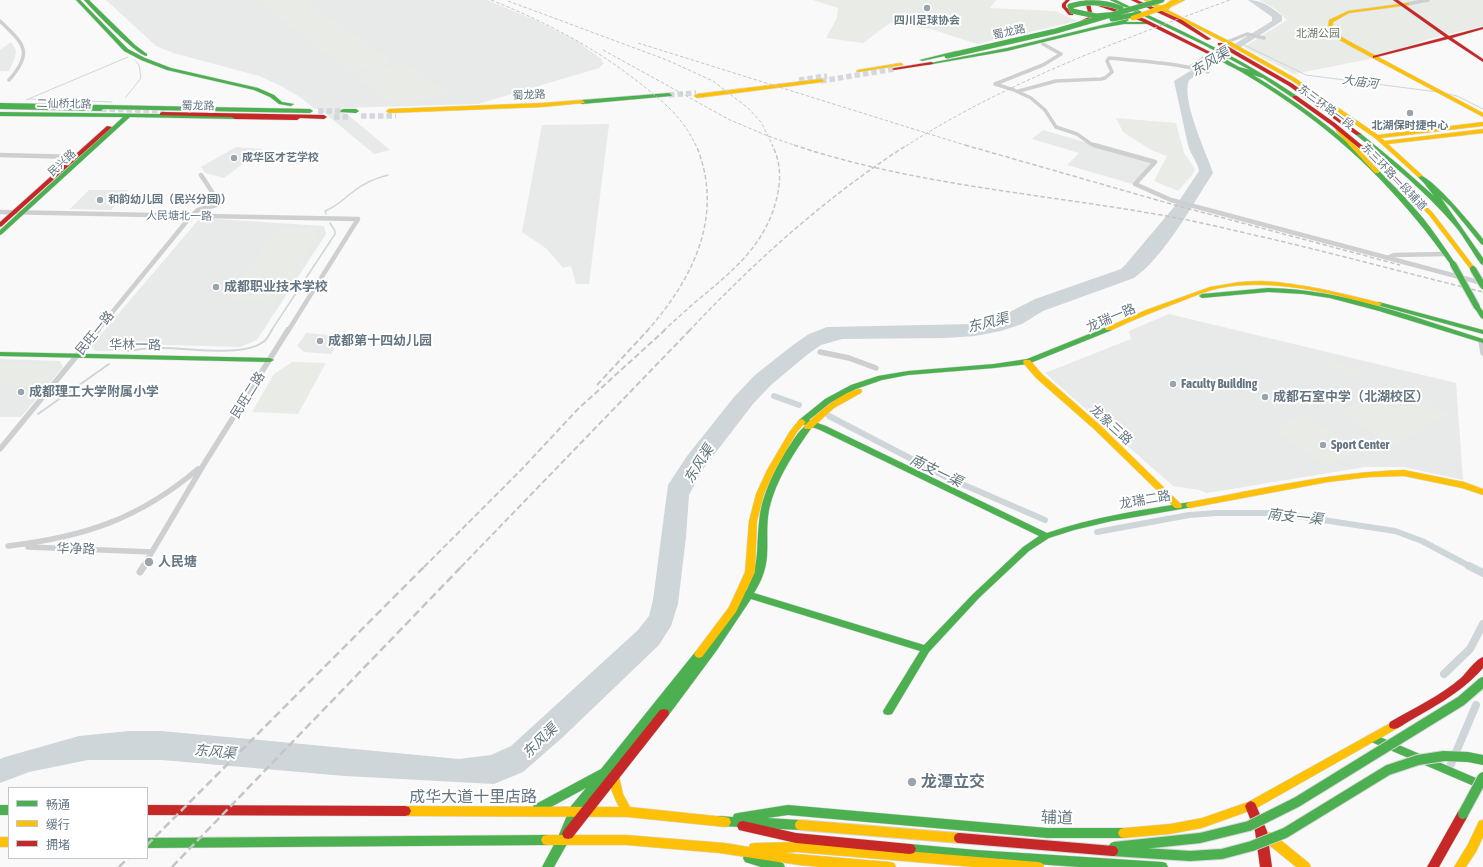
<!DOCTYPE html>
<html>
<head>
<meta charset="utf-8">
<style>
  body { margin:0 }
  #map { position:relative; width:1483px; height:867px; overflow:hidden; background:#f9f9f9; font-family:"Asap Condensed","Noto Sans SC",sans-serif }
  canvas { display:block }
  .legend { position:absolute; left:8px; top:787px; width:140px; height:72px; box-sizing:border-box; background:#fff; border:1px solid #c1c8cd; margin:0; padding:5px 7px; list-style:none; font-size:12px; color:#657683 }
  .legend li { display:flex; align-items:center; gap:8px; height:20px }
  .legend b { width:20px; border:1px solid #c1c8cd }
</style>
</head>
<body>
<div id="map">
<canvas width="1483" height="867"></canvas>
<ul class="legend">
<li><b style="height:5px;background:#4caf50"></b>畅通</li>
<li><b style="height:5px;background:#ffc107"></b>缓行</li>
<li><b style="height:5px;background:#c62828"></b>拥堵</li>
</ul>
</div>
<script>
const context = document.querySelector('canvas').getContext('2d');
context.lineJoin = 'round';
function fillPath(path, color) { context.fillStyle = color; context.fill(path, 'evenodd'); }
function strokePath(path, color, width, dash) { context.strokeStyle = color; context.lineWidth = width; context.lineCap = dash ? 'butt' : 'round'; context.setLineDash(dash || []); context.stroke(path); }
function label(font, color, halo, rows, align = 'center') {
  context.font = font + ' "Asap Condensed","Noto Sans SC",sans-serif'; context.lineWidth = 4; context.setLineDash([]); context.textBaseline = 'middle'; context.strokeStyle = halo; context.fillStyle = color; for (const [text, x, y, turn = 0] of rows) {
    context.save(); context.translate(x, y); context.rotate((+turn || 0) * Math.PI / 180); context.textAlign = isNaN(turn) ? turn : align; if (halo) context.strokeText(text, 0, 0); context.fillText(text, 0, 0); context.restore();
  }
}
const built = new Path2D(`
  M106 0H487L535 20 575 40 603 60 601 61 604 63 599 68 478 104 340 108 390 150 374 154 320 109H315L300 97 281 86 259 76 173 53 156 46Z
  M11 42 16 50 15 58 9 71H0V50Z
  M609 124 589 284H576L571 266 563 268 547 249 522 232 542 125Z
  M1043 130 1154 162 1132 184 1067 165 1079 153 1032 139Z
  M236 147 263 149 224 178 205 173 201 167Z
  M89 190H129L111 210 70 209Z
  M200 218 324 226 326 234 257 340 240 347 135 344 117 351H95L91 346Z
  M1169 314 1456 383 1463 480 1404 467H1365L1207 493 1199 490 1173 486 1045 373 1131 339 1129 331Z
  M306 333 343 336 331 354 304 352 297 346Z
  M0 359 60 361 63 367 21 417H0Z`);
const green = new Path2D(`
  M260 0H306L393 62 351 73 256 1Z
  M813 0H996L990 8 1055 11 1077 21 977 44 931 29 890 23 863 43 826 38 837 18 838 8Z
  M1259 0H1483V26L1432 38 1370 59 1294 74 1244 47 1287 20 1274 8Z
  M405 62 450 94 416 103H390L354 76Z
  M1116 118 1176 123 1184 153 1195 169 1193 174 1178 191 1154 181 1167 156 1153 151 1123 132Z
  M278 227 316 228 320 234 274 303 224 301Z
  M1329 356 1350 369 1355 367 1366 373 1353 378 1321 360Z
  M0 362 55 364 57 368 41 386 0 384Z
  M292 362 326 363 298 414 252 412 274 374Z
  M1396 383 1450 414 1394 446 1339 412Z
  M1303 414 1359 449 1328 467 1272 430Z`);
const water = new Path2D(`
  M1248 0C1262 0 1271 7 1282 16V21L1189 80C1181 101 1206 151 1213 173 1192 205 1165 256 1134 278L1043 311 1022 324 1001 331 975 336 945 338 842 339 821 345 808 354 771 385 753 404 703 469 689 495 686 537 678 604 671 626 659 645 563 737 523 772 494 784 345 776 162 760H88L29 772 0 783V759L5 757 79 736 129 731H161L271 741 459 759 491 755 511 746 638 630 649 616 653 600 668 485 687 456 734 397 755 375 793 345 809 334 827 327 973 324 1002 316 1035 299 1121 269 1126 264 1179 201 1199 171C1198 162 1190 154 1188 145L1174 81 1272 21V17Z`);
const streamFar2 = new Path2D(`
  M1242 44 1306 75 1438 92
  M1444 93 1457 96 1483 109
  M126 97 141 78 139 65 135 60
  M29 99 112 102
  M26 100 128 57`);
const streamFar1 = new Path2D(`
  M326 214 325 211C338 206 343 199 354 191 363 184 376 178 388 175
  M271 331 335 234V231L330 223`);
const stream = new Path2D(`
  M128 351C138 349 148 348 159 348 185 347 242 358 263 342 267 340 269 334 272 330
  M38 414 109 364`);
const canalFar1 = new Path2D(`
  M774 396 799 405
  M829 416 948 478 1045 520
  M1097 532 1189 515 1216 513H1277L1395 531 1422 541 1471 567`);
const canal = new Path2D(`
  M1469 566 1483 573
  M1444 674 1470 649 1483 624
  M1451 764 1476 705`);
const primaryTunnel = new Path2D(`
  M799 80 827 76
  M821 81 894 69
  M669 95 696 93
  M101 109 165 111
  M318 111H343
  M361 116H396
  M334 117H350`);
const streetFar3 = new Path2D(`
  M1407 4 1428 0
  M0 21C24 44 34 52 9 80
  M1227 42 1247 34 1264 38
  M1043 44 1061 54 1043 65 995 84 1014 90 1031 98 1045 110 1056 127 1077 134 1091 144 1097 146
  M1190 67 1211 53
  M1019 91 1056 81 1101 79 1105 78 1112 72 1107 61 1109 58C1142 61 1176 63 1208 72`);
const streetFar2 = new Path2D(`
  M1094 145 1155 162 1135 184 1171 200 1482 283
  M0 155 76 157
  M0 212 358 219
  M1387 258 1394 255 1446 254
  M97 331 191 216 198 210 220 204 201 175
  M288 331 358 219`);
const streetFar1 = new Path2D(`
  M1481 341 1483 353
  M820 352 849 358 876 368
  M0 449 98 330
  M8 546C84 537 139 519 198 469
  M28 547 152 552
  M143 567 204 464 288 330`);
const street = new Path2D(`
  M140 572 144 566`);
const fast = new Path2D(`
  M76 0H80L128 49 145 58 171 68 258 88 274 95 282 102 294 104 291 106 279 104 270 97 254 90 167 70 141 60 124 51Z
  M84 0H89L135 45 147 54V56C137 56 92 9 84 0Z
  M1110 0H1116C1178 29 1240 57 1297 96V98H1293L1263 78 1253 75C1317 113 1375 161 1423 218 1434 232 1445 248 1455 263V265H1451C1408 204 1356 149 1294 106 1277 94 1260 83 1243 73 1233 67 1222 63 1214 56L1218 55 1239 67 1250 70 1204 45Z
  M1127 19 1129 20 1126 22H1148L1150 23 1148 24H1124L1101 28 1007 51 927 65 925 64 1007 48Z
  M956 51H958V53L922 61 920 60Z
  M669 93 672 95 671 96 582 104 579 102 582 100Z
  M0 103 310 109 313 111 310 113 103 109 101 111 0 109Z
  M343 109H356L359 111 356 113 341 112 340 111Z
  M0 112 235 115 238 117 235 119 130 117 2 234 0 235V230L123 117 0 116Z
  M1356 133H1360L1399 165 1434 196 1424 183 1418 177V175C1430 174 1474 227 1483 239V245L1481 244 1450 206 1441 198 1483 258V265L1481 264C1472 252 1465 238 1455 226 1426 192 1391 163 1356 135Z
  M1268 288C1342 289 1413 317 1483 339V343L1379 311 1330 298 1303 294 1268 292 1202 298 1199 296 1202 294Z
  M1379 302 1483 330V334L1377 305 1376 304Z
  M1477 305 1479 306 1483 311V319L1481 318 1474 307Z
  M1109 326 1113 328 1112 330 1028 364 994 368 908 375 882 380 856 389 830 403 809 420 826 426 1047 533C1093 517 1142 510 1190 502L1193 503 1194 505 1193 507 1112 521 1074 530 1049 538 1029 551 979 598 929 652 892 714 888 715 884 714 883 711 920 651 751 599 717 650 668 716 664 717 660 716 659 713 660 711 579 813 567 844 554 867H542L558 837 571 806 586 788 538 814 534 813 532 809 534 805 601 769 696 651 699 650 703 653 742 599 743 597 740 594 742 592 746 591C760 565 756 550 759 522 761 497 773 473 786 451 792 443 798 430 807 425L799 424 798 422 799 420 825 399 851 385 878 376 908 371 994 364 1027 359ZM812 427 820 430 1039 536 1023 547 973 594 924 645 754 593C761 582 766 570 767 556 768 541 766 526 769 510 776 479 794 453 812 427Z
  M0 352 270 358 274 360 270 362 0 356Z
  M1373 734 1483 781V790L1369 741 1368 738 1369 735Z
  M1444 751 1468 752 1483 755V765L1468 762 1444 761 1440 759 1439 756 1440 753Z
  M0 805H9V815H0Z
  M788 805 1047 828H1124L1128 829 1130 833 1128 837 1124 838H1047L788 815 767 818 800 820 804 821 806 825 804 829 800 830 720 826 716 825 714 821 716 817 720 816 733 817 734 814 738 813Z
  M547 835 551 836 553 840 551 844 547 845 147 848V838Z
  M910 844 976 850 1162 862 1166 863 1168 867H1079L976 860 910 854 906 853 904 849 906 845Z
  M749 853 783 863 785 867H761L745 862 743 858 745 854Z`);
const slow = new Path2D(`
  M1144 0H1149L1165 8C1170 2 1178 0 1185 0L1171 7 1168 10 1233 43 1295 78 1378 135 1483 122V126L1381 138 1385 141 1483 129V133L1388 144 1423 176 1418 177 1375 138 1291 80 1229 45 1166 12H1163Z
  M1407 3H1409V5L1349 13 1333 22 1332 29 1340 36 1356 45 1483 113V117L1352 47 1336 38 1328 29 1329 20 1348 11Z
  M901 63 903 64V65L858 72 856 71 858 70Z
  M821 79 824 81 823 82 697 98 694 96 697 94Z
  M582 100 585 102 584 103 542 107 389 113 386 111 389 109 542 103Z
  M1336 129H1340L1379 171V173H1375L1336 131Z
  M1418 199 1420 200 1433 213 1475 268V270H1471L1429 215 1416 202V200Z
  M1261 281C1302 283 1341 293 1381 303L1382 304 1379 306C1328 293 1273 278 1220 288 1207 291 1194 296 1182 301 1158 310 1135 319 1112 330H1106L1105 328 1146 310 1210 287 1240 282Z
  M1024 360H1030L1042 374 1101 426 1181 504 1182 506 1181 508H1175L1095 430 1036 378 1024 364 1023 362Z
  M858 389H861L862 391 861 393 834 408 811 429H805L804 427 805 425C819 412 839 394 858 389Z
  M802 419 806 422 797 432 775 470 764 494 757 521 755 572 736 612 702 657 699 658 696 657 694 654 696 651 729 607 745 572 749 521 756 494 767 470 790 431 799 420Z
  M1404 470 1464 482 1483 489V495L1462 488 1404 476 1370 477 1328 482 1190 508 1187 507 1186 505 1187 503 1190 502C1261 489 1332 472 1404 470Z
  M1394 721 1398 722 1399 725 1398 728 1255 809 1202 828 1170 834 1124 838 1120 837 1118 833 1120 829 1124 828 1170 824 1202 818 1248 802Z
  M614 770 618 772 623 794 630 807 725 817 729 818 731 822 729 826 725 827 627 817 405 816 401 815 399 811 401 807 405 806 619 807C615 799 606 781 610 772Z
  M1483 820V837L1476 852 1466 867H1454L1468 844 1479 821Z
  M1268 832 1272 833 1309 863 1311 867H1296L1264 841 1262 837 1264 833Z
  M547 835H626L725 843 749 847 750 844 754 843 796 842 1038 862 1042 863 1044 867H973L796 852 785 853 890 862 894 863 896 867H820L799 865 719 853 626 845H547L543 844 541 840 543 836Z
  M0 837H9V847H0Z`);
const jam = new Path2D(`
  M1066 0H1070L1066 4V7L1073 13V15H1069L1062 7V4Z
  M1085 0 1093 1 1145 19 1218 56 1214 57 1141 21 1090 3 1093 18 1080 25H1076V23L1089 17Z
  M1131 0H1137L1182 20 1211 39 1207 40 1178 22Z
  M1393 0H1398L1449 36 1483 27V29L1452 38 1483 59V62L1448 39 1373 58V56L1445 37Z
  M1218 43H1222L1293 84 1361 134 1356 135 1289 86 1218 45Z
  M931 62 933 63V64L894 70 892 69 894 68Z
  M1293 96H1297L1335 123 1381 161 1420 200V202H1416L1377 163 1331 125 1293 98Z
  M162 112 324 115 327 117 324 119 300 118 297 120 235 119 232 117 160 115V113Z
  M107 126 112 127 2 226 0 227V222Z
  M1483 657V668C1460 695 1427 710 1398 728L1394 729 1390 728 1389 725 1390 722C1414 708 1440 696 1461 678 1467 672 1476 659 1483 657Z
  M664 709 668 710 669 713 668 716 572 838 568 839 564 838 562 834 564 830 660 710Z
  M1251 801 1255 803 1267 831 1272 867H1260L1255 831 1245 806 1247 803Z
  M147 805 405 806 409 807 411 811 409 815 405 816 147 815Z
  M1463 809 1467 810 1469 814 1439 867H1427L1459 810Z
  M743 821 796 833 910 844 914 845 916 849 914 853 910 854 796 843 739 830 737 826 739 822Z`);
const railFar3 = new Path2D(`
  M491 0C546 22 596 48 642 85 664 102 685 120 696 146
  M508 1 667 60 713 81 748 108 761 122 773 146
  M638 43 968 146
  M603 50 730 120 768 136 797 146
  M906 146C1006 82 1118 41 1230 0`);
const railFar2 = new Path2D(`
  M794 145C910 184 1035 193 1155 214 1192 220 1227 229 1263 237 1336 254 1410 274 1483 292
  M965 145 1171 204 1400 265
  M647 331C694 278 725 214 696 145
  M663 331C673 322 683 313 693 304 731 272 768 245 778 192 781 176 780 160 772 145
  M689 331C755 261 826 197 907 145`);
const railFar1 = new Path2D(`
  M597 385 648 330
  M424 567 521 470 578 409 665 330
  M461 567 690 330`);
const rail = new Path2D(`
  M147 845 425 566
  M119 867 128 858
  M172 867 462 566`);
const fastBridgeFar2 = new Path2D(`
  M1119 14 1096 16 1072 11 1070 6C1087 1 1104 2 1121 8
  M1112 19 1139 14
  M947 56 1056 31 1162 0`);
const fastBridgeFar1 = new Path2D(`
  M1453 264 1477 307
  M1473 269 1483 286`);
const fastBridge = new Path2D(`
  M1463 814 1483 777
  M1114 847 1200 838 1249 826 1297 802 1461 701 1483 682
  M1113 851 1190 856 1222 854 1252 846 1285 833 1388 770 1418 760 1444 756`);
const slowBridgeFar1 = new Path2D(`
  M1133 18 1167 6 1176 0`);
const slowBridge = new Path2D(`
  M800 825 959 838`);
const jamBridge = new Path2D(`
  M959 838 1113 851`);
const markers = [
  [927,8,4,"#99a4ac"],
  [1410,113,4,"#99a4ac"],
  [234,158,4,"#99a4ac"],
  [100,200,4,"#99a4ac"],
  [216,287,4,"#99a4ac"],
  [320,341,4,"#99a4ac"],
  [1173,384,4,"#99a4ac"],
  [21,392,4,"#99a4ac"],
  [1265,397,4,"#99a4ac"],
  [1323,445,4,"#99a4ac"],
  [149,562,5,"#99a4ac"],
  [912,782,5,"#99a4ac"]
];
const farPoinames = [
  ["四川足球协会",927,21],
  ["北湖保时捷中心",1410,126],
  ["成华区才艺学校",242,158,"left"],
  ["和韵幼儿园（民兴分园)）",108,200,"left"]
];
const farStreetnames = [
  ["蜀龙路",1009,32,-13],
  ["蜀龙路",529,95,-3],
  ["二仙桥北路",64,104,1],
  ["蜀龙路",198,106,1],
  ["东三环路一段",1326,107,37],
  ["民兴路",62,163,-43],
  ["东三环路一段辅道",1394,177,46],
  ["人民塘北一路",179,216,1]
];
const farParknames = [
  ["北湖公园",1318,34]
];
const farWaternames = [
  ["大庙河",1360,82,8]
];
const poiNames = [
  ["成都职业技术学校",224,287],
  ["成都第十四幼儿园",328,341],
  ["Faculty Building",1181,384],
  ["成都理工大学附属小学",29,392],
  ["成都石室中学（北湖校区）",1273,397],
  ["Sport Center",1331,445],
  ["人民塘",158,562]
];
const streetNames = [
  ["龙瑞一路",1111,318,-23],
  ["民旺一路",95,333,-51],
  ["华林一路",135,345,1],
  ["民旺二路",248,395,-58],
  ["龙象三路",1111,425,43],
  ["龙瑞二路",1145,500,-10],
  ["华净路",76,549,2]
];
const waterNames = [
  ["东风渠",1210,62,-32],
  ["东风渠",988,323,-14],
  ["东风渠",699,464,-58],
  ["南支一渠",936,471,26],
  ["南支一渠",1295,517,6],
  ["东风渠",540,741,-44],
  ["东风渠",215,752,5]
];
const nearPoinames = [
  ["龙潭立交",921,782]
];
const nearStreetnames = [
  ["成华大道十里店路",473,797],
  ["辅道",1057,818,2]
];
fillPath(built, '#e8e9e9');
fillPath(green, '#e8ebe6');
fillPath(water, '#ced6d9');
strokePath(streamFar2, '#ced6d9', 1);
strokePath(streamFar1, '#ced6d9', 1.5);
strokePath(stream, '#ced6d9', 2);
strokePath(canalFar1, '#ced6d9', 6);
strokePath(canal, '#ced6d9', 8);
strokePath(primaryTunnel, '#d4d8dc', 5.5, [5.5, 3]);
strokePath(fast, '#d5d6d7', 1);
strokePath(slow, '#d5d6d7', 1);
strokePath(jam, '#d5d6d7', 1);
strokePath(streetFar3, '#cecfd0', 3.5);
strokePath(streetFar2, '#cecfd0', 4.5);
strokePath(streetFar1, '#cecfd0', 5.5);
strokePath(street, '#cecfd0', 7);
fillPath(fast, '#4caf50');
fillPath(slow, '#ffc107');
fillPath(jam, '#c62828');
strokePath(railFar3, '#c3c5c6', 1, [3.5, 2]);
strokePath(railFar2, '#c3c5c6', 1.5, [4.5, 2.5]);
strokePath(railFar1, '#c3c5c6', 2, [6, 3]);
strokePath(rail, '#c3c5c6', 2.5, [8, 4]);
strokePath(fastBridgeFar2, '#d5d6d7', 5.5, []);
strokePath(fastBridgeFar1, '#d5d6d7', 8, []);
strokePath(fastBridge, '#d5d6d7', 12, []);
strokePath(slowBridgeFar1, '#d5d6d7', 5.5, []);
strokePath(slowBridge, '#d5d6d7', 12, []);
strokePath(jamBridge, '#d5d6d7', 12, []);
strokePath(fastBridgeFar2, '#4caf50', 5);
strokePath(fastBridgeFar1, '#4caf50', 6);
strokePath(fastBridge, '#4caf50', 10);
strokePath(slowBridgeFar1, '#ffc107', 5);
strokePath(slowBridge, '#ffc107', 10);
strokePath(jamBridge, '#c62828', 10);
for (const [x, y, r, color] of markers) { const dot = new Path2D(); dot.arc(x, y, r, 0, 2 * Math.PI); context.fillStyle = color; context.fill(dot); strokePath(dot, '#fff', 1.5); }
label('bold 11px', '#657683', '#fff', farPoinames);
label('11px', '#657683', '#fff', farStreetnames);
label('11px', '#687a64', '#fff', farParknames);
label('italic 12px', '#60757c', '#fff', farWaternames);
label('bold 13px', '#657683', '#fff', poiNames, 'left');
label('13px', '#657683', '#fff', streetNames);
label('italic 14px', '#60757c', '#fff', waterNames);
label('bold 16px', '#657683', '#fff', nearPoinames, 'left');
label('16px', '#657683', '#fff', nearStreetnames);
</script>
</body>
</html>
